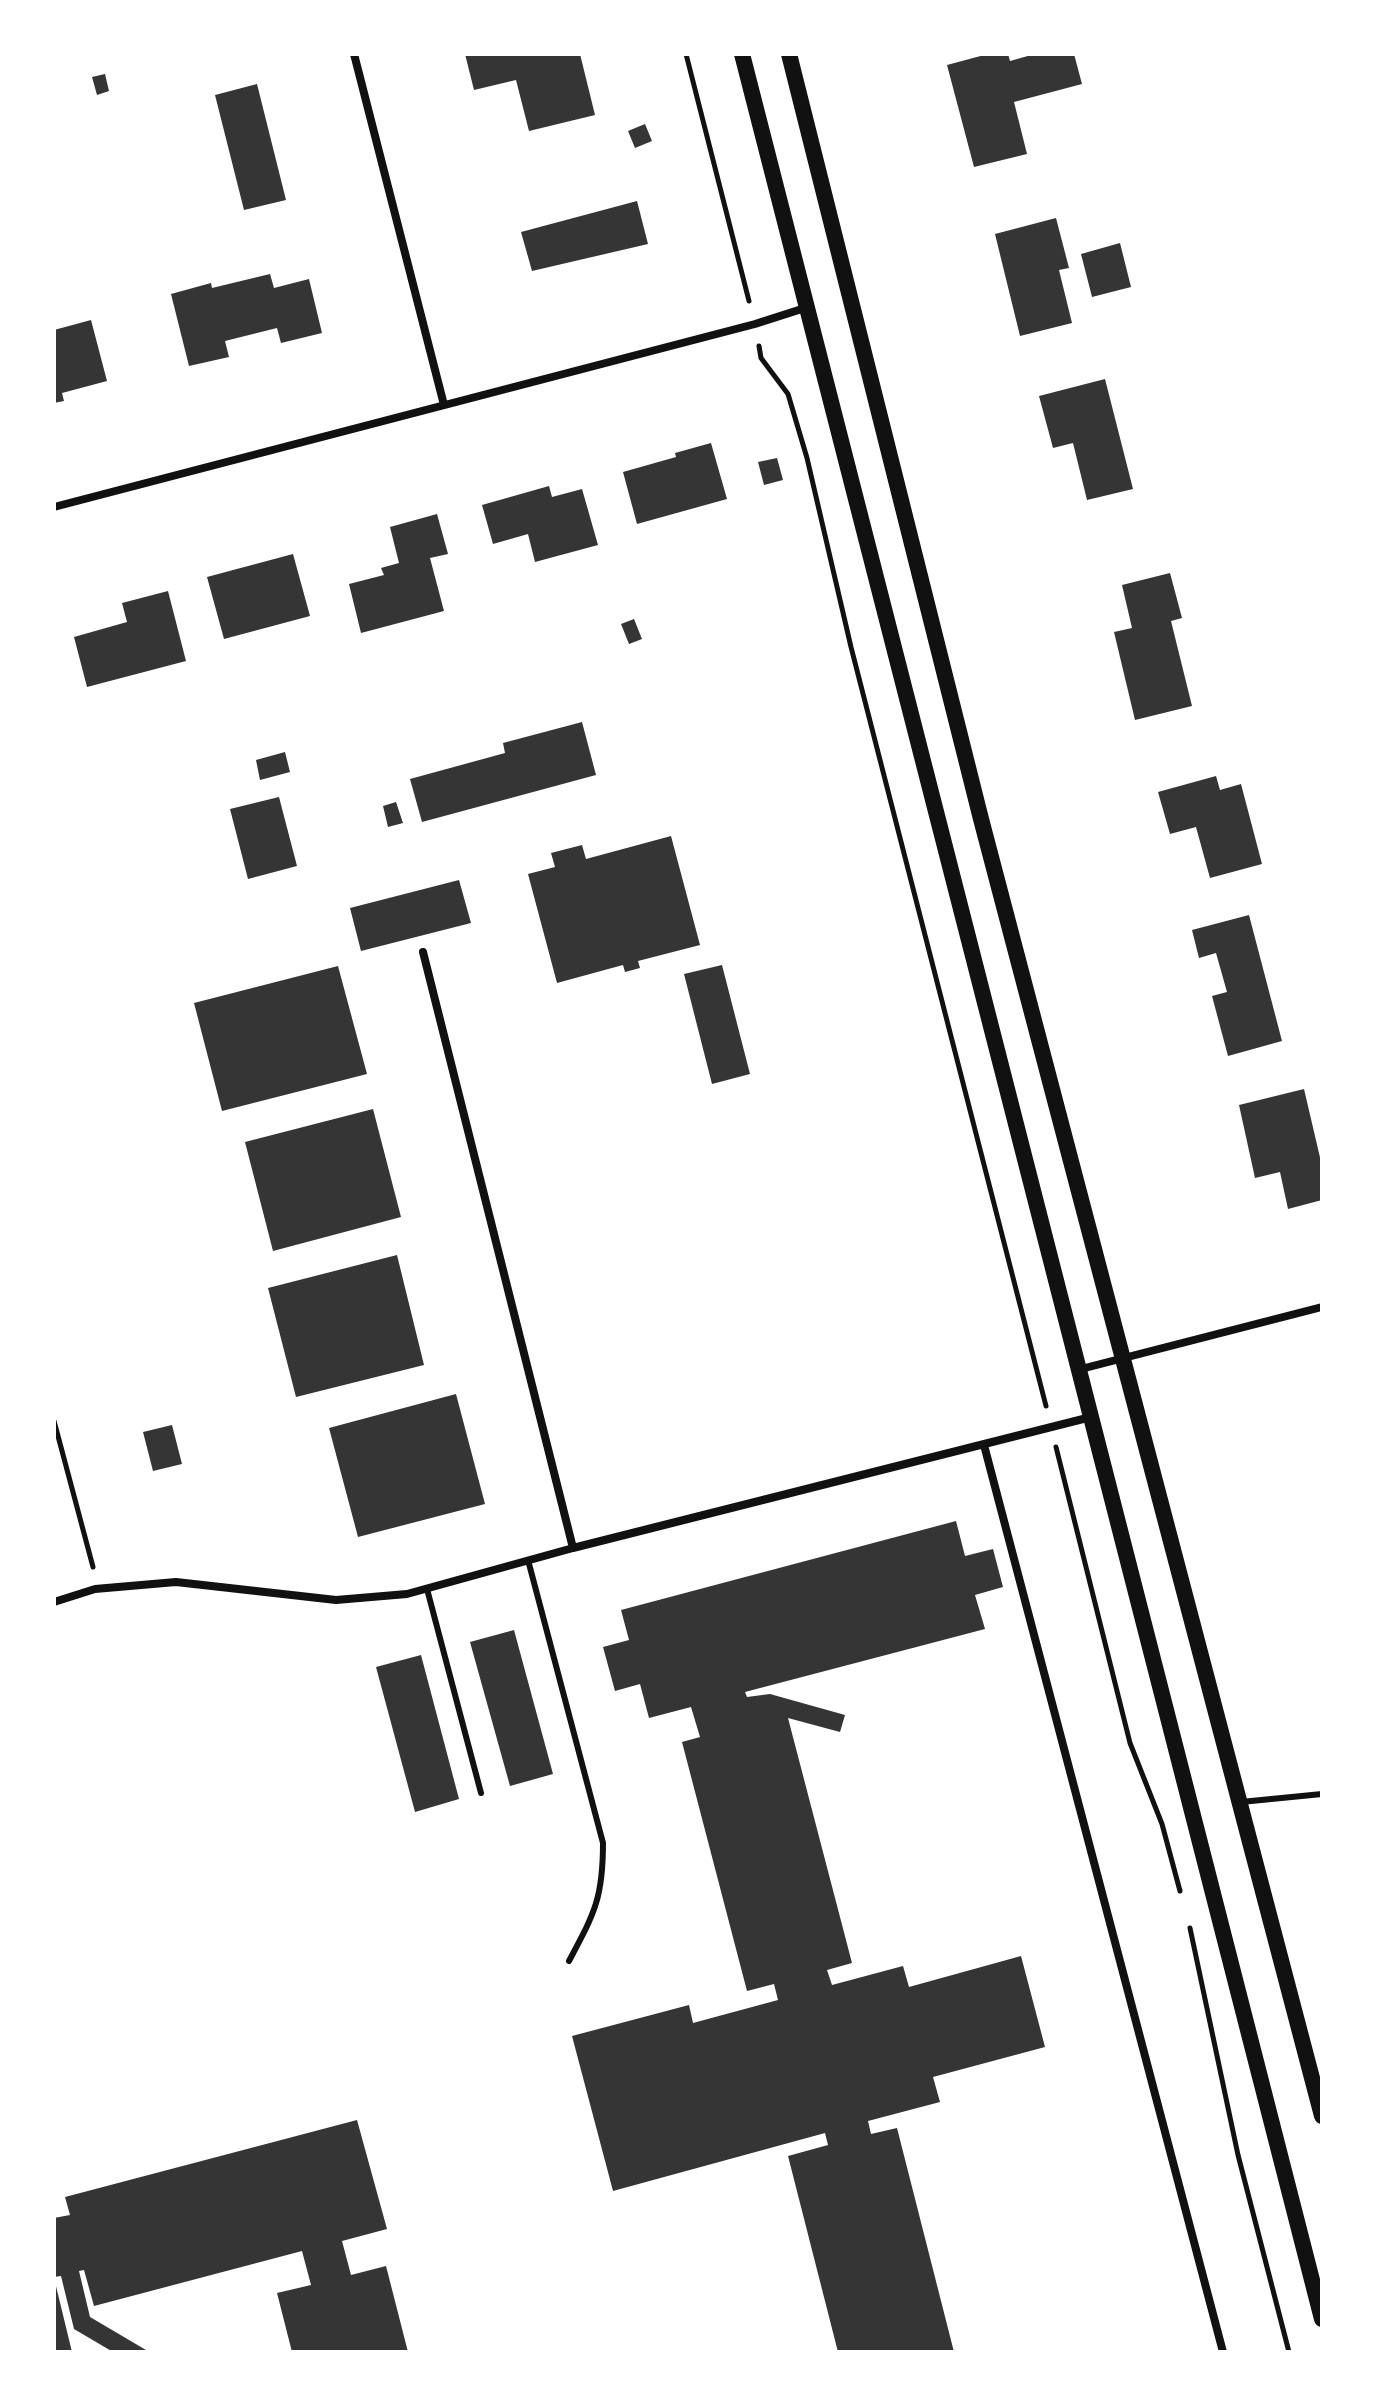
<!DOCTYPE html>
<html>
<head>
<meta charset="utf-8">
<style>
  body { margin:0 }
  #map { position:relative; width:1376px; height:2406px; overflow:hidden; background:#fff; font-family:Rubik,sans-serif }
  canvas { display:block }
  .frame { position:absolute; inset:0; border:56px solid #fff; pointer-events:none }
</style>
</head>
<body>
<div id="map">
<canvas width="1376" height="2406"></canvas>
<div class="frame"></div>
</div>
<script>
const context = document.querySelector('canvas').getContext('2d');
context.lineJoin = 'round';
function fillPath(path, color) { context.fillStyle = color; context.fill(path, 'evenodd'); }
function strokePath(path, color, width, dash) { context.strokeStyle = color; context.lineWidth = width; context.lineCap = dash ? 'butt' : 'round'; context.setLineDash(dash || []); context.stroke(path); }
const building = new Path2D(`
  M465 54H580L595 115 529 131 516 80 474 90Z
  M988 54H1008L1010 61 1035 54H1074L1082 84 1014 102 1027 154 974 167 947 65Z
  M105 74 109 91 97 95 92 77Z
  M257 84 286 200 244 210 215 95Z
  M645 124 652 141 635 148 628 131Z
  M637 201 648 244 532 271 521 232Z
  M1056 218 1069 268 1059 270 1072 323 1020 336 995 234Z
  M1120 243 1131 287 1092 297 1081 254Z
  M270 274 274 288 309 279 322 333 281 343 277 328 225 341 229 357 189 366 171 294 211 283 212 288Z
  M91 320 107 381 62 393 64 401 54 403V330Z
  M1105 379 1133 489 1087 500 1073 443 1053 448 1039 396Z
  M711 443 727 499 637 524 623 472 676 457 675 453Z
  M777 458 783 480 764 485 758 462Z
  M549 486 552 497 582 489 598 545 535 562 528 534 493 544 482 505Z
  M437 514 448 554 430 558 444 611 361 633 349 584 384 575 381 568 399 563 390 527Z
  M293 554 310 616 224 639 207 577Z
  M1170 573 1182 618 1171 621 1192 706 1135 720 1114 632 1132 628 1122 585Z
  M168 591 186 661 87 687 74 637 127 622 122 603Z
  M634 619 642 639 629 644 621 624Z
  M582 722 596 775 422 822 410 779 505 753 503 743Z
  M285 752 290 772 260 780 256 760Z
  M1216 776 1220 790 1241 784 1262 864 1210 878 1196 827 1170 834 1158 792Z
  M279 797 297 866 248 879 230 809Z
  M396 802 403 823 388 827 383 806Z
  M671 836 700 945 638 961 640 968 625 972 623 965 557 983 528 874 555 867 551 853 582 845 586 859Z
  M459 880 471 923 361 951 350 908Z
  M1249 915 1282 1041 1228 1056 1212 996 1227 992 1216 953 1199 958 1192 930Z
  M722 965 750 1074 712 1084 684 974Z
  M338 966 367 1074 222 1111 194 1003Z
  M1304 1089 1322 1166V1200L1288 1209 1280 1172 1255 1178 1239 1105Z
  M373 1109 401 1217 273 1251 245 1142Z
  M397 1255 424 1365 296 1397 268 1288Z
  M456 1394 485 1504 358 1537 329 1428Z
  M172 1425 182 1464 153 1471 143 1432Z
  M956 1521 965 1556 993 1549 1003 1587 975 1595 985 1629 745 1692 747 1697 770 1694 845 1715 840 1732 788 1718 852 1963 827 1970 832 1985 903 1966 909 1987 1021 1956 1045 2047 933 2077 940 2102 868 2121 871 2134 897 2128 954 2352H838L788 2156 828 2145 825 2133 613 2191 572 2036 689 2005 693 2023 778 2000 774 1984 747 1991 682 1742 700 1737 691 1707 649 1718 640 1684 615 1691 603 1647 629 1640 621 1610Z
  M514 1630 553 1774 510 1786 470 1642Z
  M421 1655 459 1799 415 1812 376 1667Z
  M357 2120 387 2229 342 2241 351 2275 386 2266 408 2352H292L277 2293 311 2285 302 2251 94 2306 84 2270 79 2271 90 2317 146 2350 145 2352H113L74 2329 61 2276 54 2277V2218L70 2215 65 2197Z
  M55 2282 72 2352H54Z`);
const path = new Path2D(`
  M686 54 749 301
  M759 346 761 358 788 394 807 458 851 647 1046 1406
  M54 1421 93 1567
  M1056 1447 1130 1743 1162 1824 1180 1891
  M1190 1928 1238 2155 1289 2352`);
const service = new Path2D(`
  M528 1560 603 1843C603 1899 594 1914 569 1961
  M427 1589 481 1793
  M1241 1802 1322 1794`);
const minor = new Path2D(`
  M354 54 444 405
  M54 507 755 324 808 307
  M423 952 573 1548
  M1081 1369 1322 1307
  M984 1445 1223 2352
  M54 1602 95 1589 176 1582 336 1600 407 1594 573 1548 1091 1417`);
const secondary = new Path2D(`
  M742 54 1322 2319
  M789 54 981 819 1322 2116`);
fillPath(building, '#353535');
strokePath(path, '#111', 5);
strokePath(service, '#111', 6);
strokePath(minor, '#111', 8);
strokePath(secondary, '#111', 16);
</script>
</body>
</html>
